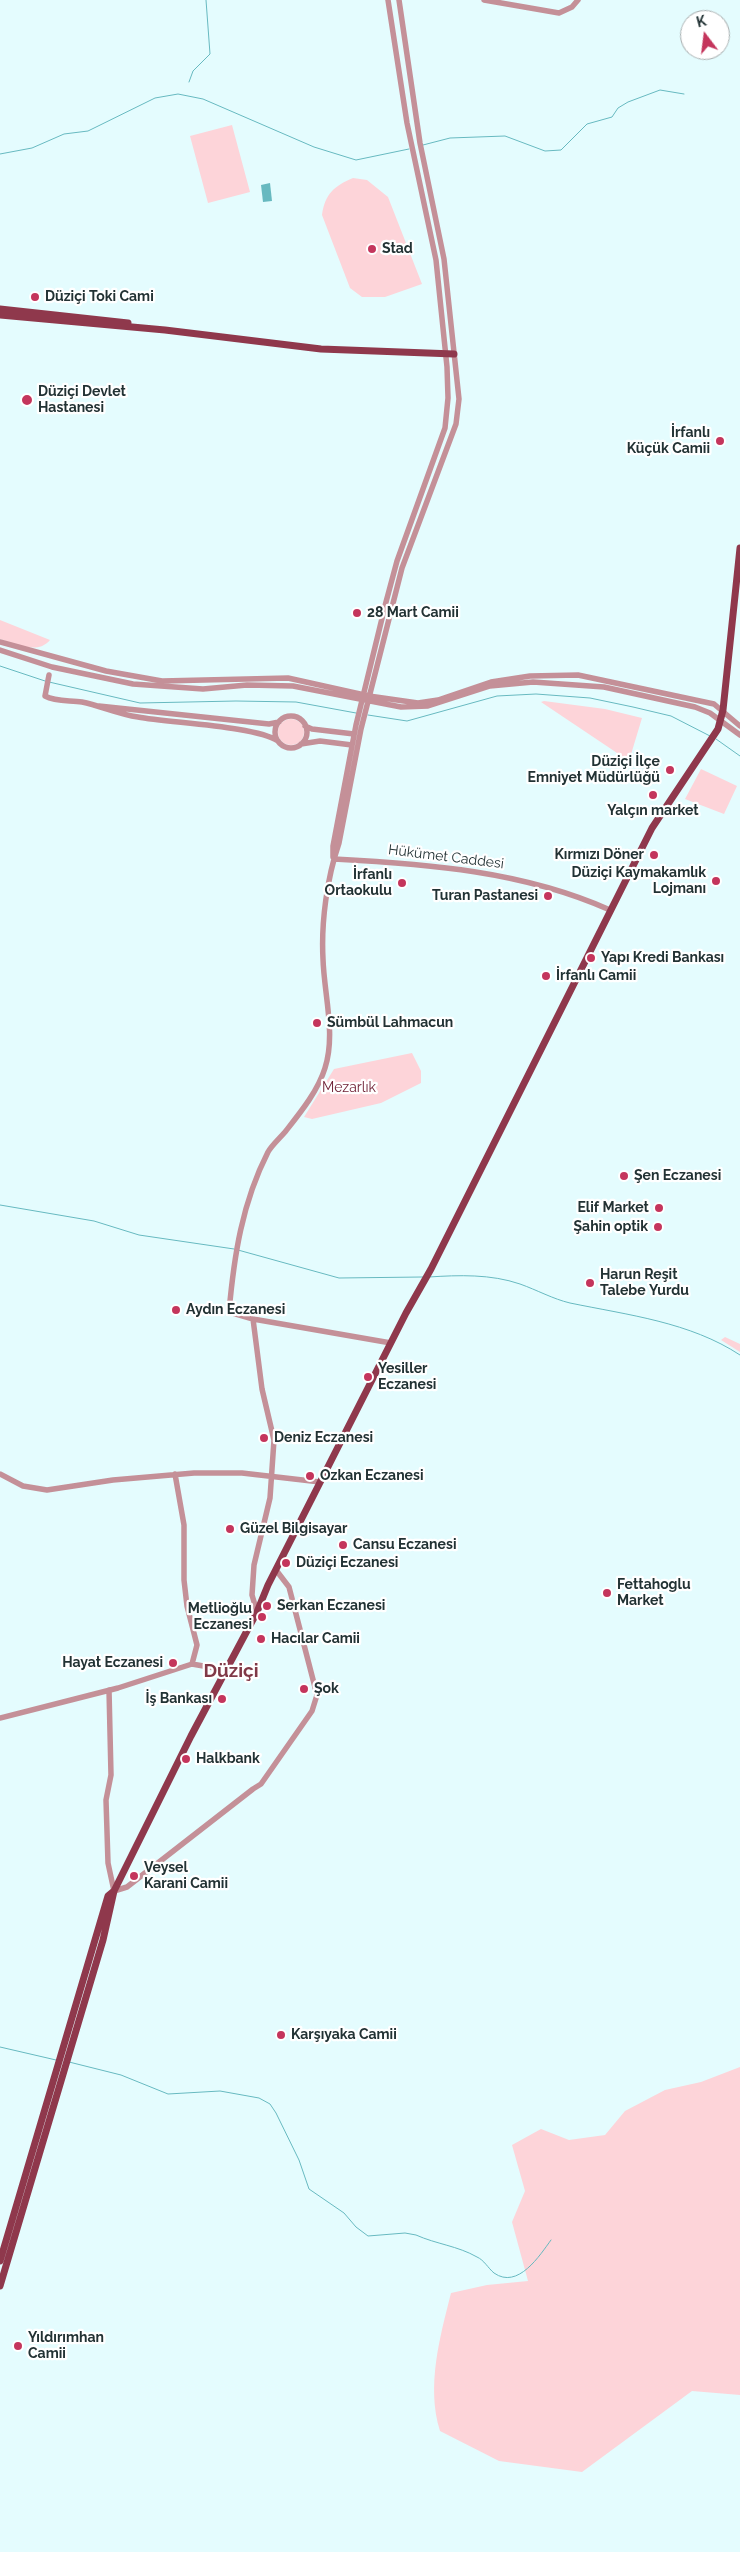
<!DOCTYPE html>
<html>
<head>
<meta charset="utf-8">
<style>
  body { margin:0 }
  #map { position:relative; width:740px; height:2552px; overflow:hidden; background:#e4fcfe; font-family:Raleway,sans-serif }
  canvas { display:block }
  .north { position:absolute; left:680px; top:10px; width:50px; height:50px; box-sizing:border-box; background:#fff; border:1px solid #a7adae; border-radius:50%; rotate:345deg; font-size:14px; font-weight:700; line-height:20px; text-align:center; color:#223234 }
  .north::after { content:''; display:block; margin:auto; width:18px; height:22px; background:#c4355c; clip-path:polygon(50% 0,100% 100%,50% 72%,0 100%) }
</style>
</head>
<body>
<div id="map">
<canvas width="740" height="2552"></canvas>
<div class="north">K</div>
</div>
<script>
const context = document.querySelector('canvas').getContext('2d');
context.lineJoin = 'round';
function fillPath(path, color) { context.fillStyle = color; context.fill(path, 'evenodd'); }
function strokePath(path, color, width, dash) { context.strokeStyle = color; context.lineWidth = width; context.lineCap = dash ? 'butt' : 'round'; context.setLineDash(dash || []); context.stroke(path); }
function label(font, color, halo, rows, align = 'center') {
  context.font = font + ' Raleway,sans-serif'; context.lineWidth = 4.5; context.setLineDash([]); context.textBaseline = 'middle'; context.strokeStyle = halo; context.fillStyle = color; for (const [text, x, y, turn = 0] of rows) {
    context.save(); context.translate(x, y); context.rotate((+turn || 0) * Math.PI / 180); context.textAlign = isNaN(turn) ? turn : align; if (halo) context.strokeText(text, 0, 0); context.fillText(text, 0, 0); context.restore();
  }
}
const green = new Path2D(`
  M232 125 250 192 208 203 190 136Z
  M353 178 367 180 388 197 422 284 385 297H362L350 288 322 215C325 194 334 186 353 178Z
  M0 620 50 640C38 655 15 644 0 639Z
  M544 701 605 709 642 718 629 761 541 702Z
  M278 732a13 13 0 1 1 26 0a13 13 0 1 1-26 0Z
  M701 769 737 786 724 814 685 799Z
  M412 1053 421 1071V1083L381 1103 312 1119 304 1117 334 1069Z
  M725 1337 740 1344V1352L721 1340Z
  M740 2067V2395L692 2391 582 2472 499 2461 440 2431C426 2386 440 2337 451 2293L487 2285 528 2281 512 2222 525 2191 512 2145 541 2129 569 2140 605 2135 625 2111 665 2090 701 2082Z`);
const water = new Path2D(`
  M270 183 272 201 263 202 261 185Z`);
const stream = new Path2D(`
  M189 82 193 71 210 54 206 0
  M423 145 450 138 505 136 545 151 561 150 587 124 612 117 618 108 628 102 660 90 684 94
  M0 154 32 148 64 134 88 131 155 98 178 94 203 99 314 147 356 160 409 149
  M0 666 45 681
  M49 682 140 703 236 701 296 702 356 713
  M368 715 407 721 497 696 536 694 590 698 633 707 671 716 710 736
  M716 739 740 756
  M0 1205 94 1221 139 1235 234 1249
  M238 1250 339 1278 423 1277
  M429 1277C459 1275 491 1274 520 1284 537 1290 553 1299 570 1303 628 1315 690 1322 740 1355
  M0 2047 56 2060
  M69 2062 121 2075 168 2094 220 2091 259 2098 270 2104 276 2113 299 2160 309 2189 344 2213 356 2227 368 2236 405 2233 416 2235C436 2244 458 2246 477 2257 484 2260 488 2268 494 2273 518 2290 540 2255 551 2240`);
const minor = new Path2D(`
  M484 0 559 13 572 7 578 0
  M0 642 106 671 162 681 288 678 369 696 418 703 438 700 491 682 530 676 578 675 714 704 740 726
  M0 650 52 667 133 684 203 689 247 685 293 686 401 707 428 706 490 686 533 682 604 687 695 707 710 713 740 735
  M49 675 45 696C56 702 70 700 82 702 101 706 118 714 138 717 169 723 256 726 278 741
  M99 706 269 724 279 722
  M275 732a16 16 0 1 1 32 0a16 16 0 1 1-32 0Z
  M305 726 312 729 354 734
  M301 744 320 741 352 745
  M333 857V846L356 725 386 602 397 561 445 428 448 398 447 367 436 260 407 123 388 0
  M334 859C427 864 523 871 610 910
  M253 1319 262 1389 274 1440 270 1498 254 1565 252 1595 257 1612
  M391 1343 253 1319 229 1312C234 1256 242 1203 268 1152 272 1145 280 1138 285 1132 300 1113 318 1091 325 1068 336 1034 324 994 323 959 321 922 327 878 339 843L361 729 402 568 456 424 459 399 444 259 420 143 399 0
  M0 1474 23 1486 47 1490 113 1480 194 1473H242L320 1482
  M175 1474 184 1525V1580L187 1606 197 1645 192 1664
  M109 1690 111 1775 106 1800 108 1863 114 1891 127 1887 253 1789 261 1784 312 1711 317 1695 289 1587 276 1570
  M0 1718 118 1688 192 1664 226 1670`);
const major = new Path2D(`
  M0 309 128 323
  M0 315 165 330 321 349 454 354
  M0 2261 108 1896 114 1891 191 1736 257 1612 268 1585 406 1313 431 1269 652 828 718 729 723 710 740 548
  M0 2286 103 1940 114 1891`);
const markers = [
  [372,249,5,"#c4355c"],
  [35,297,5,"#c4355c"],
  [27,400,6,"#c4355c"],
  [720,441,5,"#c4355c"],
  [357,613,5,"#c4355c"],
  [670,770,5,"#c4355c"],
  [653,795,5,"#c4355c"],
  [654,855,5,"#c4355c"],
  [716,881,5,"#c4355c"],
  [402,883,5,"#c4355c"],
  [548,896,5,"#c4355c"],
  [591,958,5,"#c4355c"],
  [546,976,5,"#c4355c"],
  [317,1023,5,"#c4355c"],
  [624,1176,5,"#c4355c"],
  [659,1208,5,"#c4355c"],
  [658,1227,5,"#c4355c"],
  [590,1283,5,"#c4355c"],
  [176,1310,5,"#c4355c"],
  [368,1377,5,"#c4355c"],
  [264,1438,5,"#c4355c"],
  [310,1476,5,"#c4355c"],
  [230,1529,5,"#c4355c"],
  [343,1545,5,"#c4355c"],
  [286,1563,5,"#c4355c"],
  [607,1593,5,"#c4355c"],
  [267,1606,5,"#c4355c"],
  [262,1617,5,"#c4355c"],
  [261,1639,5,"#c4355c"],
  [173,1663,5,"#c4355c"],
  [304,1689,5,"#c4355c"],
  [222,1699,5,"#c4355c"],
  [186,1759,5,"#c4355c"],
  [134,1876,5,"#c4355c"],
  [281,2035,5,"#c4355c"],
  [18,2346,5,"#c4355c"]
];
const poiNames = [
  ["Stad",382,249],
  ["Düziçi Toki Cami",45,297],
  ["Düziçi Devlet",38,392],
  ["Hastanesi",38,408],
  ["İrfanlı",710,433,"right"],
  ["Küçük Camii",710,449,"right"],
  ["28 Mart Camii",367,613],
  ["Düziçi İlçe",660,762,"right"],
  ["Emniyet Müdürlüğü",660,778,"right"],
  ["Yalçın market",653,811,"center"],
  ["Kırmızı Döner",644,855,"right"],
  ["Düziçi Kaymakamlık",706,873,"right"],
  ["Lojmanı",706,889,"right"],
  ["İrfanlı",392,875,"right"],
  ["Ortaokulu",392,891,"right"],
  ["Turan Pastanesi",538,896,"right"],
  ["Yapı Kredi Bankası",601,958],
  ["İrfanlı Camii",556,976],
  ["Sümbül Lahmacun",327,1023],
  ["Şen Eczanesi",634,1176],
  ["Elif Market",649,1208,"right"],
  ["Şahin optik",648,1227,"right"],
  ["Harun Reşit",600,1275],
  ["Talebe Yurdu",600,1291],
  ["Aydın Eczanesi",186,1310],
  ["Yesiller",378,1369],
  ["Eczanesi",378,1385],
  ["Deniz Eczanesi",274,1438],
  ["Ozkan Eczanesi",320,1476],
  ["Güzel Bilgisayar",240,1529],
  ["Cansu Eczanesi",353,1545],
  ["Düziçi Eczanesi",296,1563],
  ["Fettahoglu",617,1585],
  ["Market",617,1601],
  ["Serkan Eczanesi",277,1606],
  ["Metlioğlu",252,1609,"right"],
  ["Eczanesi",252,1625,"right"],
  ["Hacılar Camii",271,1639],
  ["Hayat Eczanesi",163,1663,"right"],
  ["Şok",314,1689],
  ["İş Bankası",212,1699,"right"],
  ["Halkbank",196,1759],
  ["Veysel",144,1868],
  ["Karani Camii",144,1884],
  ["Karşıyaka Camii",291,2035],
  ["Yıldırımhan",28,2338],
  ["Camii",28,2354]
];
const streetNames = [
  ["Hükümet Caddesi",446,857,7]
];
const parkNames = [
  ["Mezarlık",349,1088]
];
const districtNames = [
  ["Düziçi",231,1671]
];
fillPath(green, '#fdd4d9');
fillPath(water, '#67b9c0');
strokePath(stream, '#67b9c0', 1);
strokePath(minor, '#c49098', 5.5);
strokePath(major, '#8f384c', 7);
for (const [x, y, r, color] of markers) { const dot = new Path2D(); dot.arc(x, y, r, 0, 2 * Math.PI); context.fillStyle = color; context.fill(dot); strokePath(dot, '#fff', 2); }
label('bold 14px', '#223234', '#fff', poiNames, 'left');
label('14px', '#223234', '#fff', streetNames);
label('14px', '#6c1d32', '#fff', parkNames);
label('bold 19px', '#803947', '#fff', districtNames);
</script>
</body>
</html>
